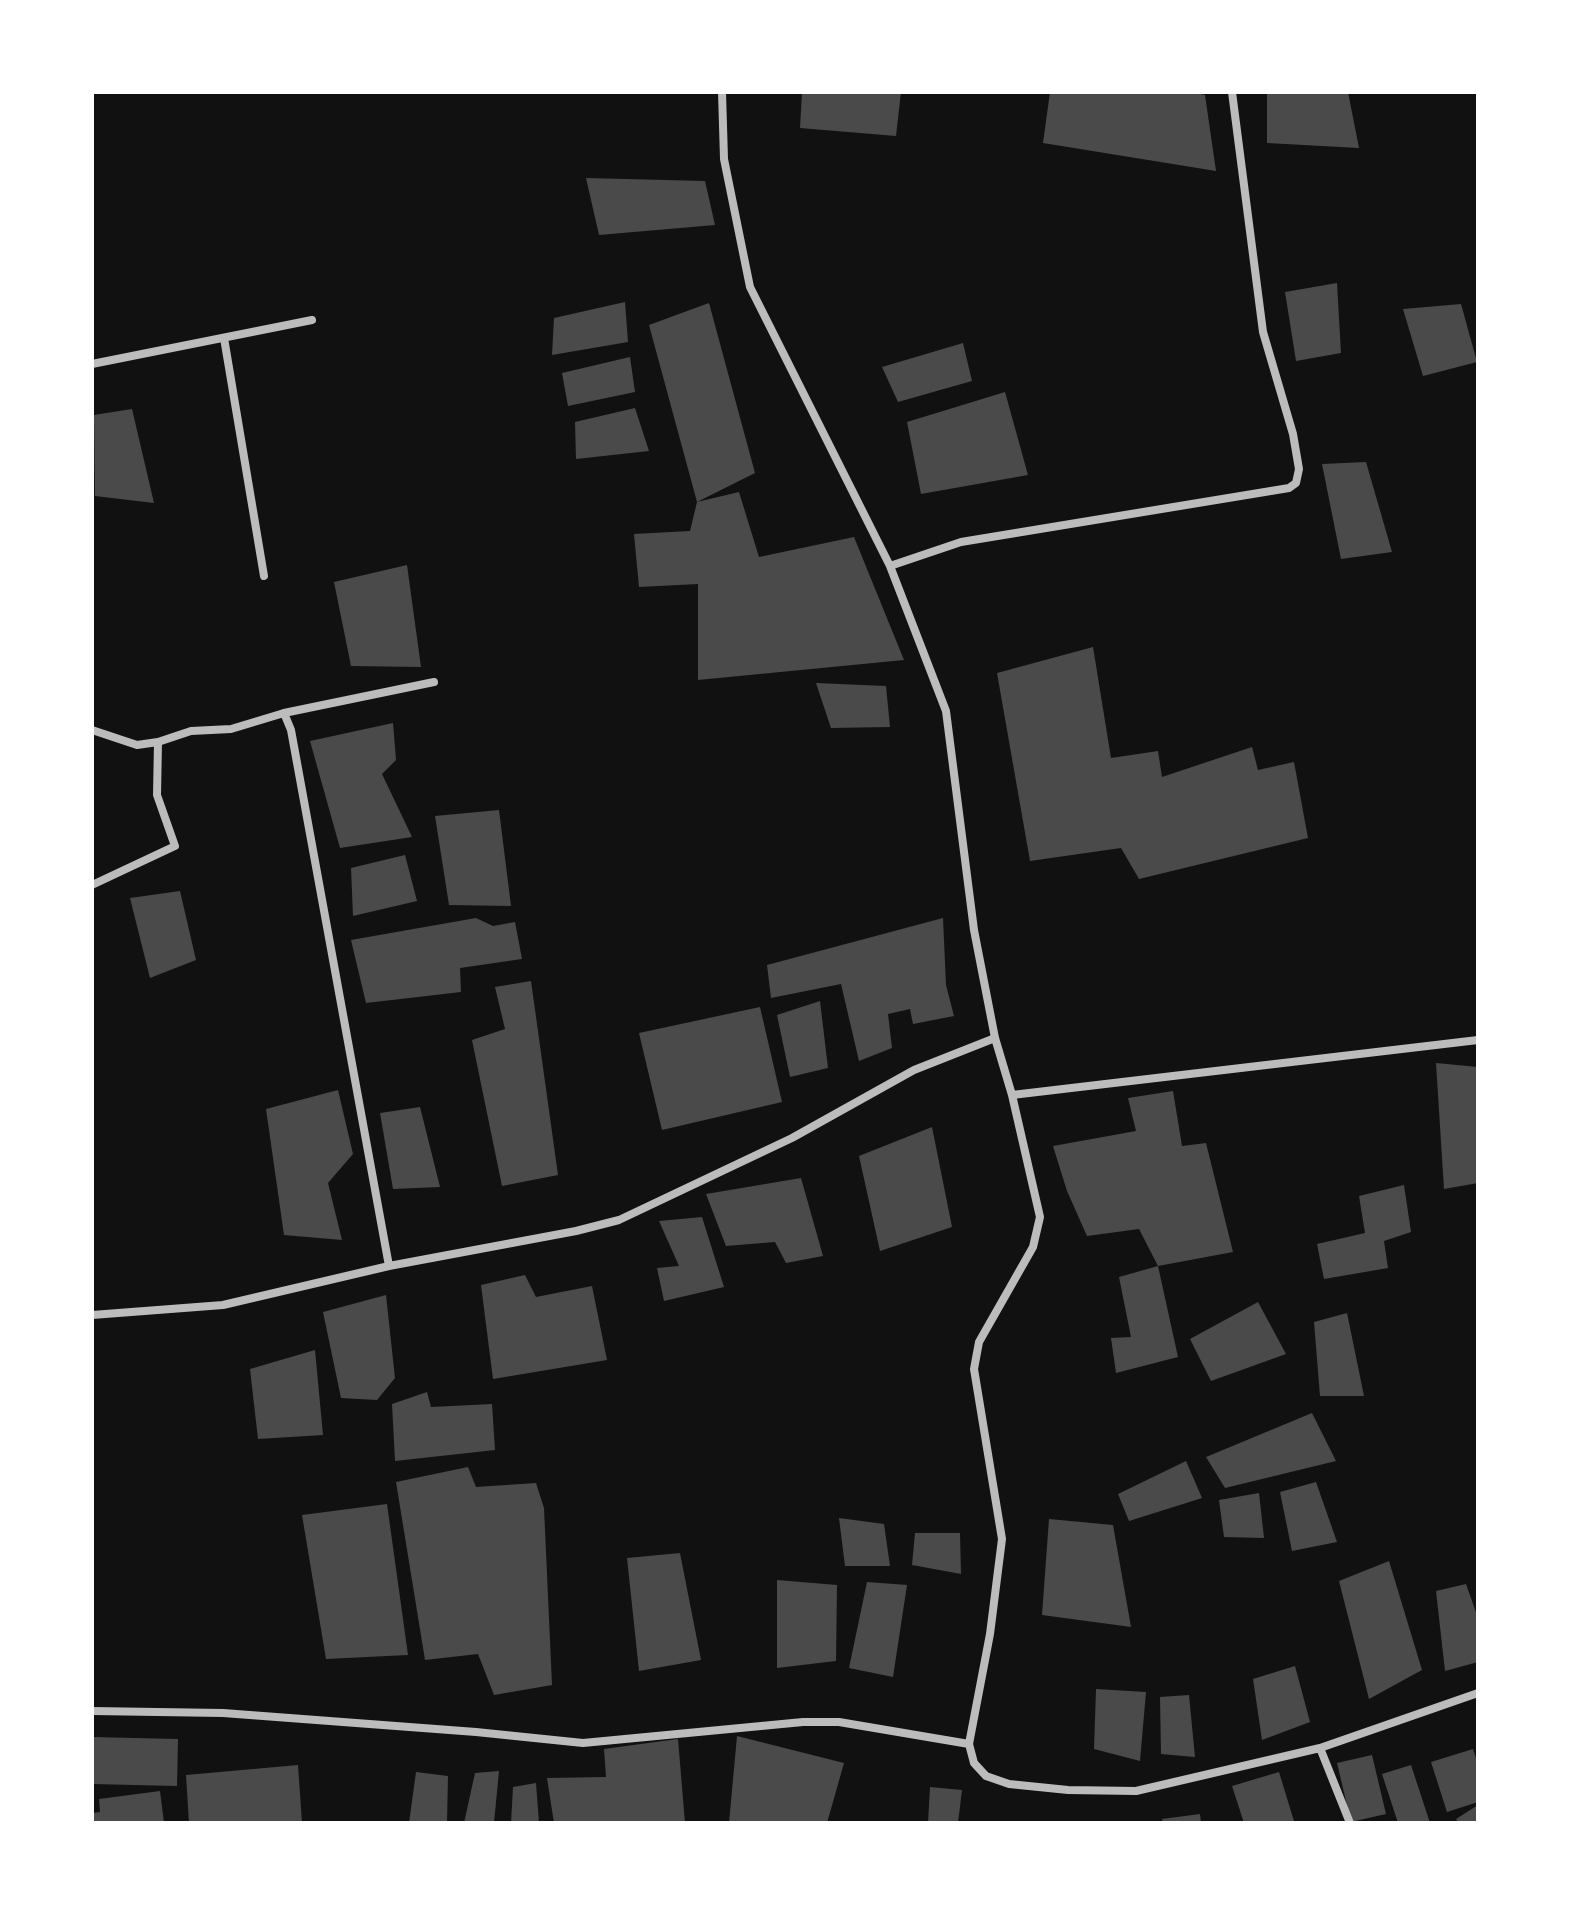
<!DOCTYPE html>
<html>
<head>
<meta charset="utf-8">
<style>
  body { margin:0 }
  #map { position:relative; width:1570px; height:1915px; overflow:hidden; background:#111; font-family:Spectral,serif }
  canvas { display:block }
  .frame { position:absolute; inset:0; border:94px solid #fff; pointer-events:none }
</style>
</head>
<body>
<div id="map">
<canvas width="1570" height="1915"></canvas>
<div class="frame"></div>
</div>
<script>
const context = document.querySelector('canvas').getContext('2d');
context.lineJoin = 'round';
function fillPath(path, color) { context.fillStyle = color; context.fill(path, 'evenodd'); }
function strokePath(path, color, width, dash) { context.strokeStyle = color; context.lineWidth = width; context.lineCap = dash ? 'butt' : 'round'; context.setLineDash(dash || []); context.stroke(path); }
const building = new Path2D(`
  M802 92H901L896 136 800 128Z
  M1050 92H1192L1205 95 1216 171 1043 143Z
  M1267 92H1348L1359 148 1267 143Z
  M586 178 705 181 715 225 599 235Z
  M1337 283 1341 353 1296 361 1285 292Z
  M625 302 628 342 552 355 554 318Z
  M709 303 755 473 697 502 649 325Z
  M1461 304 1477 362 1423 376 1403 309Z
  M963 343 972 381 898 402 882 367Z
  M630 357 635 392 568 406 562 373Z
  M1005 392 1028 475 921 494 907 422Z
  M635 408 649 451 576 459 575 422Z
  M132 409 154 503 95 496 94 415Z
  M1366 462 1392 552 1341 559 1322 464Z
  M739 492 759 557 854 537 904 660 698 680V584L639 587 634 534 690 531 697 502Z
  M407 565 421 667 351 666 334 582Z
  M1093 647 1111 758 1158 751 1162 777 1252 747 1258 770 1294 762 1308 838 1139 879 1121 848 1030 861 997 673Z
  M816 683 886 686 890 727 831 728Z
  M393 723 396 760 382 774 412 837 340 848 310 741Z
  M499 810 511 906 449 905 435 816Z
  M405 855 417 901 353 916 351 868Z
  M180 891 196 960 150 978 130 898Z
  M476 918 493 926 515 922 522 959 460 968 461 992 366 1003 351 940Z
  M943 918 946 985 954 1016 913 1024 910 1009 888 1014 892 1048 859 1061 841 984 771 998 767 965Z
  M531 981 558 1175 502 1186 472 1040 505 1029 495 987Z
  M820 1001 828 1068 790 1077 777 1015Z
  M760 1007 782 1102 662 1130 639 1033Z
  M1436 1063 1478 1067V1183L1444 1189Z
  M338 1090 353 1154 328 1183 342 1240 284 1235 266 1109Z
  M1173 1091 1182 1146 1206 1143 1233 1252 1158 1266 1139 1229 1087 1236 1067 1191 1053 1146 1136 1131 1128 1098Z
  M420 1107 440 1187 393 1189 380 1113Z
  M932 1127 952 1227 880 1251 859 1156Z
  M801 1178 823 1256 786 1263 775 1242 726 1246 706 1194Z
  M1404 1185 1411 1232 1384 1241 1388 1268 1324 1279 1317 1244 1365 1233 1359 1196Z
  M702 1217 724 1287 664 1301 657 1268 679 1266 659 1221Z
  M1158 1266 1178 1357 1116 1373 1111 1338 1131 1337 1119 1277Z
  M525 1275 536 1297 592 1286 607 1360 493 1379 481 1285Z
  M386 1295 395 1378 377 1400 341 1398 323 1312Z
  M1258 1302 1286 1354 1211 1381 1190 1339Z
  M1347 1313 1364 1396H1320L1314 1322Z
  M315 1350 323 1435 258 1439 250 1369Z
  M427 1392 431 1407 492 1404 495 1450 395 1461 392 1404Z
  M1312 1413 1336 1461 1225 1488 1206 1457Z
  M1186 1461 1202 1498 1129 1521 1118 1494Z
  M468 1467 476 1487 536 1483 544 1508 552 1685 494 1695 478 1654 425 1660 396 1482Z
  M1316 1482 1337 1542 1292 1551 1280 1492Z
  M1259 1493 1264 1538 1224 1537 1219 1500Z
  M387 1504 408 1655 326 1659 302 1515Z
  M839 1518 884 1524 890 1566H845Z
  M1049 1519 1113 1525 1131 1627 1042 1615Z
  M915 1533H960L961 1574 912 1565Z
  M680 1553 701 1660 639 1671 627 1558Z
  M1389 1561 1422 1670 1369 1699 1339 1581Z
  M777 1580 837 1585 836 1661 777 1668Z
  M867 1582 907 1585 893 1677 849 1668Z
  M1466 1584 1478 1618V1662L1445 1671 1436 1591Z
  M1295 1666 1310 1722 1262 1740 1253 1679Z
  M1096 1689 1146 1692 1140 1761 1094 1749Z
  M1189 1695 1195 1757 1161 1754 1160 1697Z
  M737 1736 844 1763 827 1823H729Z
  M92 1737 178 1739 177 1786 92 1784Z
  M678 1739 685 1823H554L547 1778 606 1777 604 1749Z
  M1473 1749 1478 1764V1802L1447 1812 1431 1762Z
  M1372 1755 1386 1814 1351 1822 1337 1763Z
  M298 1765 302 1823H189L186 1775Z
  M1411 1765 1430 1823H1398L1382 1774Z
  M499 1771 494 1823H464L475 1773Z
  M416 1772 448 1776 447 1823H409Z
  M1279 1772 1294 1821 1244 1823 1232 1786Z
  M536 1783 539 1823H511L513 1787Z
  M930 1787 962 1790 958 1823H928Z
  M160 1791 164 1823H92V1813L100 1812 99 1799Z
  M1478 1805V1823H1458L1456 1819Z
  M1200 1814 1201 1823H1163L1162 1819Z`);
const minor = new Path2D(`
  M722 92 724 159 750 287 890 566 946 711 974 930 995 1038 1012 1095 1040 1217 1033 1247 979 1342 974 1369 1002 1539 990 1634 969 1744 974 1763 986 1776 1009 1784 1068 1790 1136 1791 1320 1748 1478 1693
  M224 338 264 576
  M92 364 312 320
  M890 566 961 542 1289 488 1296 483 1299 469 1293 434 1263 332 1232 92
  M284 713 434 682
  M92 730 137 745 158 742 191 731 231 729 284 713 291 730 389 1266
  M92 885 175 846 157 795 158 742
  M1012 1095 1478 1040
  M92 1315 223 1305 389 1266 576 1231 619 1220 792 1138 914 1070 995 1038
  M92 1711 223 1713 476 1732 583 1743 803 1722H839L969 1744
  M1320 1748 1350 1823`);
fillPath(building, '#4a4a4a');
strokePath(minor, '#bcbcbc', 8);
</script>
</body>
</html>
